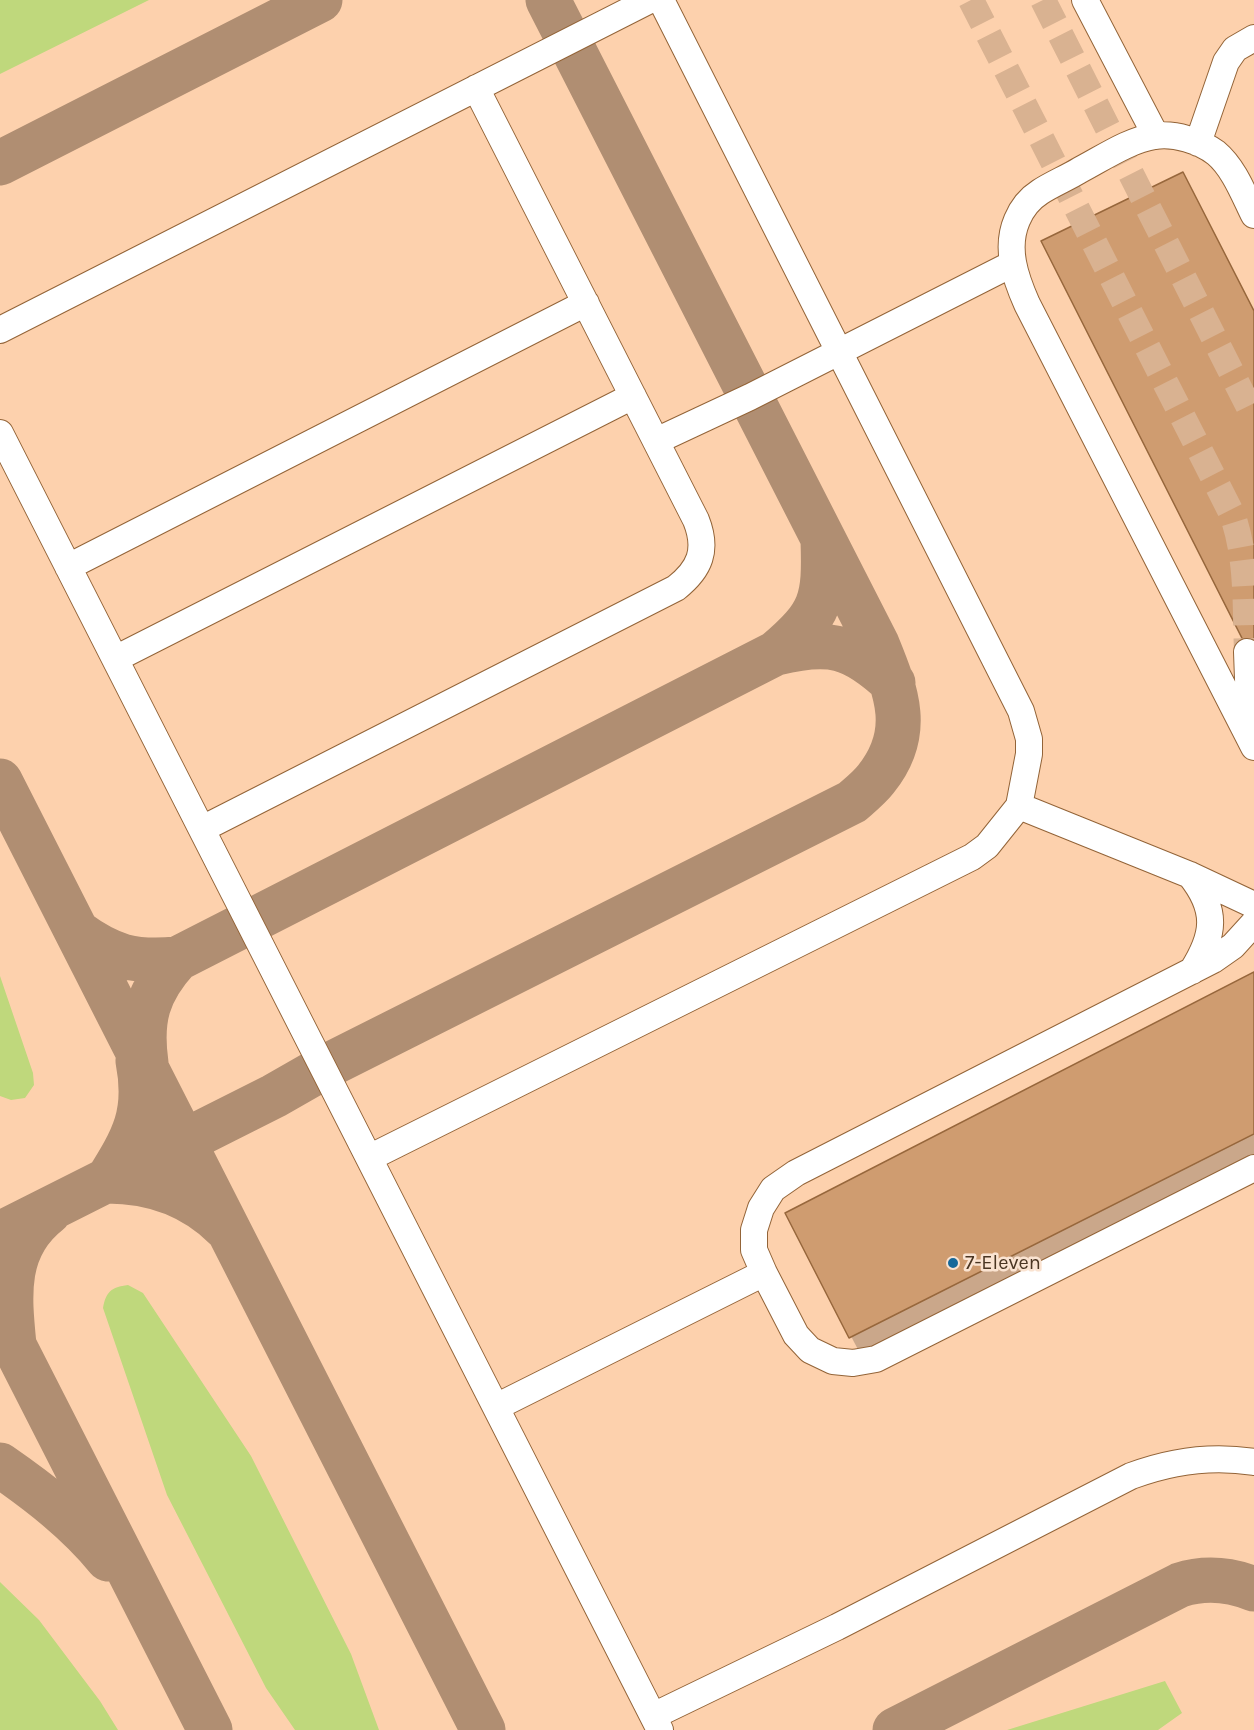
<!DOCTYPE html>
<html>
<head>
<meta charset="utf-8">
<style>
  body { margin:0 }
  canvas { display:block; background:#fdd1ad }
</style>
</head>
<body>
<canvas width="1254" height="1730"></canvas>
<script>
const context = document.querySelector('canvas').getContext('2d');
context.lineJoin = 'round';
function fillPath(path, color) { context.fillStyle = color; context.fill(path, 'evenodd'); }
function strokePath(path, color, width, dash) { context.strokeStyle = color; context.lineWidth = width; context.lineCap = dash ? 'butt' : 'round'; context.setLineDash(dash || []); context.stroke(path); }
function label(font, color, halo, rows, align = 'center') {
  context.font = font + ' Karla,sans-serif'; context.lineWidth = 5; context.setLineDash([]); context.textBaseline = 'middle'; context.strokeStyle = halo; context.fillStyle = color; for (const [text, x, y, turn = 0] of rows) {
    context.save(); context.translate(x, y); context.rotate((+turn || 0) * Math.PI / 180); context.textAlign = isNaN(turn) ? turn : align; if (halo) context.strokeText(text, 0, 0); context.fillText(text, 0, 0); context.restore();
  }
}
const green = new Path2D(`
  M0 0H149L0 74Z
  M0 976 33 1073 34 1085 25 1098 11 1100 0 1096Z
  M128 1285 143 1293 251 1456 351 1654 379 1730H295L266 1688 167 1495 103 1308C106 1292 111 1287 128 1285Z
  M0 1582 39 1620 100 1701 118 1730H0Z
  M1165 1681 1182 1713 1158 1730H1007Z`);
const shadow = new Path2D(`
  M1254 974V1165L864 1361 787 1214Z`);
const taxiway = new Path2D(`
  M0 163 320 0
  M776 653C830 640 852 645 893 683
  M0 781 483 1730
  M77 932C111 957 134 963 177 959
  M146 1063C140 1020 147 992 177 959L776 653C822 614 825 600 823 540
  M107 1181C134 1138 148 1113 138 1061
  M107 1181C152 1181 194 1196 226 1228
  M0 1234 274 1096 323 1068 852 802C860 795 869 788 876 779 913 733 897 693 877 644L548 0
  M0 1318 210 1730
  M14 1345C9 1295 4 1247 49 1212
  M0 1465C39 1492 78 1522 108 1559
  M895 1730 1180 1585C1205 1577 1229 1579 1254 1589`);
const building = new Path2D(`
  M1183 172 1254 311V662L1041 241Z
  M1254 972V1134L849 1338 785 1213Z`);
const minorTunnel = new Path2D(`
  M971 0 1232 514C1248 558 1245 606 1247 652
  M1043 0 1254 417`);
const minor = new Path2D(`
  M1085 0 1156 136
  M1198 143 1226 62 1235 49 1254 38
  M1254 215C1244 195 1234 168 1216 153 1200 141 1175 133 1155 136 1129 140 1103 158 1080 170 1067 178 1052 184 1040 192 1029 199 1022 208 1017 220 1005 248 1015 277 1027 304L1254 747
  M0 330 650 0
  M0 433 660 1730
  M656 441 750 397 1012 264
  M68 567 586 303
  M1247 652 1250 732
  M115 659 633 396
  M1019 806 1190 875 1254 905
  M202 829 676 588C700 569 708 550 696 520L476 88
  M1190 875C1218 910 1215 935 1192 971
  M1254 923 1233 946 1213 960 796 1173 773 1189 761 1208 754 1230V1250L764 1273 796 1335 810 1350 833 1361 853 1363 876 1359 1254 1168
  M369 1158 972 857 987 846 1019 806 1029 754V739L1021 711 661 0
  M496 1407 764 1273
  M653 1716 837 1627 1131 1476C1171 1461 1211 1455 1254 1462`);
const markers = [
  [953,1263,6,"#16689a"]
];
const poiNames = [
  ["7-Eleven",965,1263]
];
fillPath(green, '#bfd87c');
fillPath(shadow, '#0003');
strokePath(taxiway, '#b08e72', 45);
fillPath(building, '#cf9c70');
strokePath(building, '#97673c', 1.5);
strokePath(minorTunnel, '#d9b291', 26, [26, 13]);
strokePath(minor, '#936438', 28);
strokePath(minor, '#fff', 26);
for (const [x, y, r, color] of markers) { const dot = new Path2D(); dot.arc(x, y, r, 0, 2 * Math.PI); context.fillStyle = color; context.fill(dot); strokePath(dot, '#fae3d1', 2); }
label('20px', '#4a3522', '#fae3d1', poiNames, 'left');
</script>
</body>
</html>
